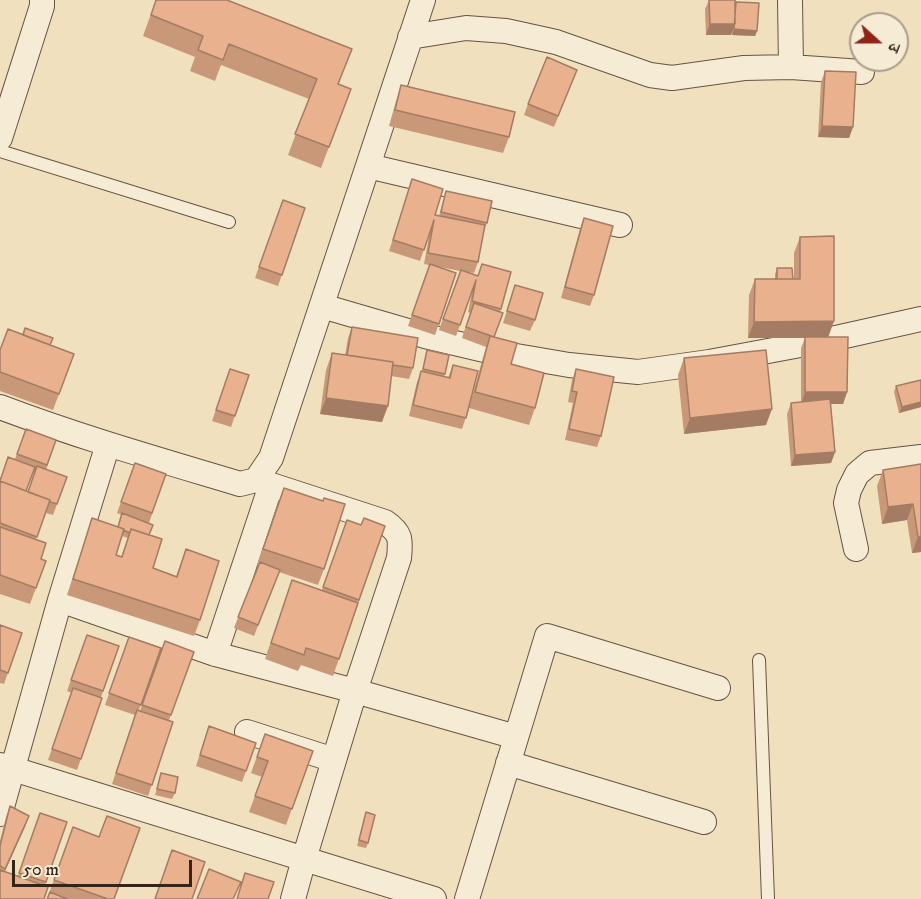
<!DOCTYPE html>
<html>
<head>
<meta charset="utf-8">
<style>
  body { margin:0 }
  #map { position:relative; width:921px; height:899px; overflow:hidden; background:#f1e0be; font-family:"IM FELL DW Pica","Noto Serif Devanagari",serif }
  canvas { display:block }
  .north { position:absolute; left:849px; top:12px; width:60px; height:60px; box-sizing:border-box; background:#f6ebd5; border:2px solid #a99c89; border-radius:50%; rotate:111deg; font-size:16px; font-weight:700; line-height:24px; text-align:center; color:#352518 }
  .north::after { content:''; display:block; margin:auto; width:21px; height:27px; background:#8f2418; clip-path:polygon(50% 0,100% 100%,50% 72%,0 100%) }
  .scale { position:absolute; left:12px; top:860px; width:180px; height:27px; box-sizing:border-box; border:3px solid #352518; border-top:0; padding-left:8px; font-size:18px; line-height:21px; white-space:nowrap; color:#352518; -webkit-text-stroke:4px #f6ebd5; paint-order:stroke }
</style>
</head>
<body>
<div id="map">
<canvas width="921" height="899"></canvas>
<div class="north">उ</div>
<div class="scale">50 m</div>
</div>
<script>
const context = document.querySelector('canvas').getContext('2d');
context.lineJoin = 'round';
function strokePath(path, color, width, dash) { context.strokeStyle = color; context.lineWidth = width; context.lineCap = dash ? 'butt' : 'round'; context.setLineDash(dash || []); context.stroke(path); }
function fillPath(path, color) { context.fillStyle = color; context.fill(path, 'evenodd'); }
const lane = new Path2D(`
  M0 151 229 222
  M759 660 768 899`);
const street = new Path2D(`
  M790 0 791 67
  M410 37 466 28 506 31 556 42 650 75 672 78 744 68 791 67 862 72
  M0 138 42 6V0
  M368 166 620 225
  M322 306 425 336 493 352 569 365 638 372 709 362 827 340 921 319
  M0 407C79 437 160 460 240 484L256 480 271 458 423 0
  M256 480 385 522C401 533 401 539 399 558L355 691 516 737
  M856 549 846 503 849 490 857 474 870 463 921 457
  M60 600 215 654 355 691 304 859 293 899
  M215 654 271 485
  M247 732 334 760
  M508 763 704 822
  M0 765 434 899
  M0 814 60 600 108 444
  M467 899 547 636 718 688`);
const wall = new Path2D(`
  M156 0 339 85 351 89 321 168 288 155 309 99 221 65 215 81 190 71 195 57 143 36Z
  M709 0H735V6L736 2 757 31 755 36 732 35V31L731 35H706L705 9Z
  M577 70 554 127 524 115 528 104Z
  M825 71 853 127 849 138 818 137 821 82Z
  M401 85 509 137 503 153 389 126 396 101Z
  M412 179 435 215 439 216 446 191 487 223 484 230 478 262 474 273 469 272 478 276 482 264 511 272 500 312 494 337 511 364 535 408 529 425 469 408 462 429 409 416 417 382 422 371 427 350 449 355 444 377 448 378 453 365 470 404 486 347 462 338 470 313 468 312 472 292 456 336 439 330 460 271 435 266 456 273 435 335 408 326 429 265 424 264 430 231 420 261 389 251Z
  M283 200 305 208 278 286 255 278Z
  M584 218 594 295 590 306 561 298 580 229Z
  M800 237 828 337 847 392 843 404H831L835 452 831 463 791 466 787 414 791 403 801 402V348L805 338H748L749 295 755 279H775V274L777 268 793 279H794V253Z
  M515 285 535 320 530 331 503 323Z
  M352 327 413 368 409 379 391 376 382 422 320 414 326 370 332 353 345 355 348 338Z
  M50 345 74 354 53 410 0 391V350Z
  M684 358 766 425 684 434 678 375Z
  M230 369 249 375 231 427 212 421Z
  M576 369 601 436 597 447 565 440 573 403 568 402 572 380Z
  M921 380V407L899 413 894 392 896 386Z
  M26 429 56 440 46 470 57 504 53 515 46 513 36 539 41 559 46 561 30 604 0 594V478L15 459ZM33 473H34L28 492 26 491Z
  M135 463 166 474 149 523 153 568 176 576 186 549 200 620 194 636 67 595 92 518 118 527 122 515 117 513ZM122 536 128 538 121 557 116 555Z
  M921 464V552L912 553 907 520 882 524 877 486 883 470Z
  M278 504 324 569 318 585 279 572 254 636 234 628 258 566 257 565Z
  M347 520 361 525 385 526 333 676 301 665 298 671 265 659 292 580 322 590Z
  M0 625 22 633 4 684 0 683Z
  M87 635 119 646 101 697 102 698 77 770 48 760 72 693 67 691Z
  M129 637 161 648 139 710 140 711 165 641 194 652 169 720 173 722 148 796 112 784 135 715 105 705Z
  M209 726 256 743 242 782 196 766Z
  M265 734 313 751 286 825 249 812 262 777 251 773Z
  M161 773 175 793 172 799 155 795Z
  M10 806 29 816 5 871 18 876 40 813 67 822 45 885 0 899V841L6 817Z
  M366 812 368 843 366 848 357 846Z
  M73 827 99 837 114 899H47L49 896H48Z`);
const shadedWall = new Path2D(`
  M710 24H735L731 35H706Z
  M734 29 757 31 755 36 732 35Z
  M822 126 853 127 849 138 818 137Z
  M834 321 828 338H748L754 322Z
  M805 392H847L843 404H801Z
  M326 398 388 406 382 422 320 414Z
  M921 402V407L899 413 902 407Z
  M772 409 766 425 684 434 690 418Z
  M835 452 831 463 791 466 795 455Z
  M913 504 907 520 882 524 888 507Z
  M918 537H921V552L912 553Z
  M29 816 25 827 1 880 5 869Z`);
const building = new Path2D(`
  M156 0H227L352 49 338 84 351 89 329 147 295 134 317 79 229 44 223 60 198 50 203 36 151 15Z
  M709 0H735V24H710Z
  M736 2 759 3 757 31 734 29Z
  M547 57 577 70 558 116 528 104Z
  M825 71 856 72 853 127 822 126Z
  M401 85 515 112 509 137 395 110Z
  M412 179 443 189 435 215 485 225 478 262 428 253 434 220 424 250 393 240Z
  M446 191 492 201 487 223 441 212Z
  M283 200 305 208 282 275 259 267Z
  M584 218 613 226 594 295 565 287Z
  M834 236V321L754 322 755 279H800V237Z
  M430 264 456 273 439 324 412 315Z
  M482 264 511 272 501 309 472 301 476 280 460 325 443 319 461 270 478 276Z
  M777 268H792L793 279H777Z
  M515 285 543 293 535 320 507 311Z
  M474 303 503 313 494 337 466 327Z
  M352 327 418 338 413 368 393 365V362L347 355Z
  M25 328 53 338 50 345 23 335Z
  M8 329 74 354 59 394 0 372V350Z
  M490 336 517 343 511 364 544 373 535 408 475 392Z
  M805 337H848L847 392H805Z
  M427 350 449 355 445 374 423 369Z
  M766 350 772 409 690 418 684 358Z
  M332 353 393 362 388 406 326 398Z
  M453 365 478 371 466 418 413 405 421 371 450 378Z
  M230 369 249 375 235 416 216 410Z
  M576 369 614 377 601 436 569 429 577 392 572 391Z
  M921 380V402L902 407 896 386Z
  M830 399 835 452 795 455 791 403Z
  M26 429 56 440 47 465 17 454Z
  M8 457 35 467 26 491 0 481Z
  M135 463 166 474 152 513 121 502Z
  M921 464V537H918L913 504 888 507 883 470Z
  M37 466 67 477 57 504 50 502V500L28 492Z
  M0 481 50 500 37 537 0 523Z
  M284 488 323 501 324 498 345 504 324 569 263 549Z
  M122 513 153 525 149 535 131 529 130 533 123 530 124 529 118 527Z
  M92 518 124 529 116 555 122 557 131 529 162 539 153 568 177 577 186 549 219 561 200 620 73 579Z
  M364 518 385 526 359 600 323 587 347 520 361 525Z
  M0 527 46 543 41 559 46 561 36 588 0 575Z
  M260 562 280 570 258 625 238 617Z
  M292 580 358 603 339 659 306 648 304 655 271 643Z
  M0 625 22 633 8 673 0 670Z
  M87 635 119 646 103 691 71 680Z
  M129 637 161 648 141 705 109 693Z
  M165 641 194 652 171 715 142 705Z
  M73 688 102 698 81 759 52 749Z
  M137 710 173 722 152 785 116 773Z
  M209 726 256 743 246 771 200 755Z
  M265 734 313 751 292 809 255 796 268 761 257 757Z
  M161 773 178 777 175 793 157 789Z
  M10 806 29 816 5 869 0 866V846Z
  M366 812 375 815 368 843 359 840Z
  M40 813 67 822 46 882 19 873Z
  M107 816 140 828 114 899H108L54 880 73 827 99 837Z
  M172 850 205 862 192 899H155Z
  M209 869 241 882 233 899H197Z
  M0 870 48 887 44 899H0Z
  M245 873 274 882 268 899H237Z
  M50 892 67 899H47Z`);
strokePath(lane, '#645442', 14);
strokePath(street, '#645442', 26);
strokePath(lane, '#f6ebd5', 12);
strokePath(street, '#f6ebd5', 24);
fillPath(wall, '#c89879');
fillPath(shadedWall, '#a37c63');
fillPath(building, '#e9b18d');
strokePath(building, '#a37c63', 1.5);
</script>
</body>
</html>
